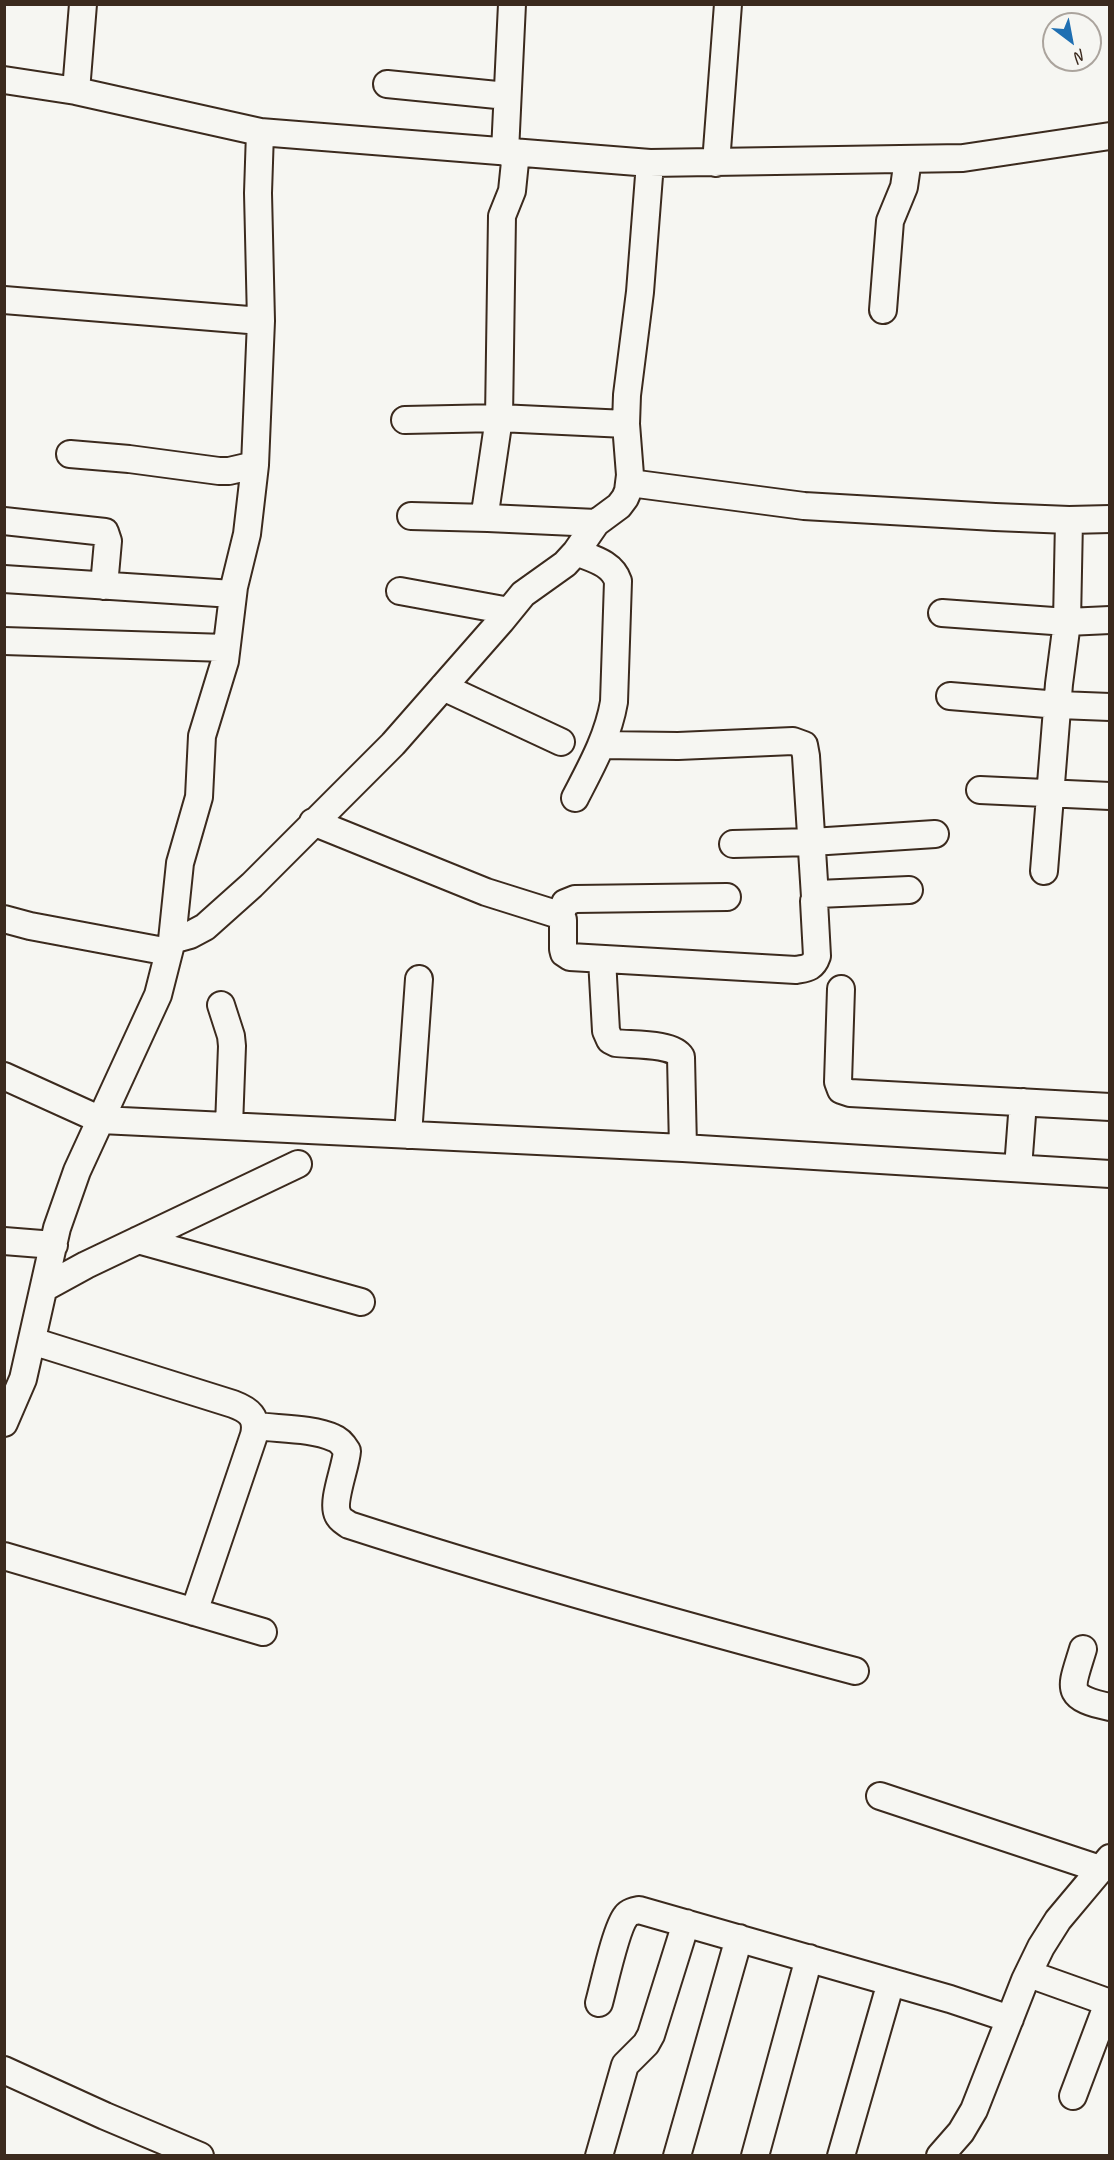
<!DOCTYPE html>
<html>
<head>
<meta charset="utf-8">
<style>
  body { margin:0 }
  #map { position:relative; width:1114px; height:2160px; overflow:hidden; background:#f6f6f2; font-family:Caveat,sans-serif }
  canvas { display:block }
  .frame { position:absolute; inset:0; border:6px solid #3b2a1e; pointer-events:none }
  .north { position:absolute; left:1042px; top:12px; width:60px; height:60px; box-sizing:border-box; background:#f6f6f2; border:2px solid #aba49d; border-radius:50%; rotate:148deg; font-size:16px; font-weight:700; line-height:24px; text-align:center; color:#3b2a1e }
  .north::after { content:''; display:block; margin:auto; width:21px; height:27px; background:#1f6fb2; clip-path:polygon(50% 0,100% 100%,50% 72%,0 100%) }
</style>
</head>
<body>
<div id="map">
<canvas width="1114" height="2160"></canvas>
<div class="frame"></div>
<div class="north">N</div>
</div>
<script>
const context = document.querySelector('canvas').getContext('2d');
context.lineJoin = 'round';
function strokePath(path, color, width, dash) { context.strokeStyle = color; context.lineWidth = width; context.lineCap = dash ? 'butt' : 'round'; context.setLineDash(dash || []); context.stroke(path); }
const minor = new Path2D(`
  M4 80 76 91 260 132 650 163 963 158 1110 136
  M387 84 507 96
  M76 91 83 4
  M505 152 512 4
  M516 152 512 191 502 216 499 418 485 513 488 518 596 523
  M716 163 728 4
  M4 300 261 321
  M883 310 890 221 904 187 908 159
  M405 420 499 418 626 424
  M70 454 129 459 219 471H229L255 465
  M630 483 804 506 995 517 1069 520 1110 519
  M411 516 488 518
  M4 521 105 532 108 541 104 586
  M4 579 233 594
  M400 591 509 611
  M942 613 1067 622 1110 620
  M4 641 226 648
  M443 687 561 742
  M950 696 1059 705 1110 707
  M601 745 678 746 793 741 804 745 806 756 815 897
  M980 790 1110 796
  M575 798C591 767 608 737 614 702L618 581C612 563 593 559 576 552
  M313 822 486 892 556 914 563 920V949L564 953 570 957 796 970C807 968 813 968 817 956L814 901 818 894 909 890
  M733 844 812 842 935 834
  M1044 871 1059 684 1067 622 1069 520
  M560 917 565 903 575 899 727 897
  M4 919 30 926 169 952
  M172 940 190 935 205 927 252 885 393 744 501 621 523 594 565 564 576 552 596 523 619 506 625 498 628 491 630 475 626 424 627 395 640 292 650 163
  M602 959 606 1031 610 1040 616 1043C631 1045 673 1043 681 1057L683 1148
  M841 989 838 1082 841 1090 850 1093 1110 1107
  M221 1005 231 1036 232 1046 229 1126
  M4 1076 101 1120 683 1148 1110 1174
  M408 1135 419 979
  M1018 1168 1023 1102
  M138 1240 361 1302
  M4 1241 54 1245
  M44 1288 86 1265 298 1164
  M32 1341 233 1404C249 1410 258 1417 254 1435L194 1612
  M4 1423 23 1379 57 1228 77 1171 158 995 172 940 180 863 199 797 202 736 225 661 234 587 247 534 255 465 261 321 258 193 260 132
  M256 1426C279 1429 313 1428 334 1438 340 1440 344 1446 347 1451 346 1467 331 1502 338 1515 340 1520 345 1522 349 1525 516 1579 685 1626 855 1671
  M4 1556 263 1632
  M1083 1649C1071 1689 1063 1697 1110 1707
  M880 1796 1100 1869
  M1029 1974 1110 2003
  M599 2003C604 1985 616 1928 626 1916 629 1912 634 1911 639 1910L950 1999 1010 2019
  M4 2070 105 2116 200 2156
  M1073 2096 1108 2003
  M599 2156 625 2065 646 2044 651 2035 686 1923
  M677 2156 739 1938
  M755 2156 809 1958
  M841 2156 891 1982
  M940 2156 961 2132 974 2110 1025 1980 1041 1947 1058 1920 1110 1858`);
strokePath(minor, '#3b2a1e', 30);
strokePath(minor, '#f6f6f2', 26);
</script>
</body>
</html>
